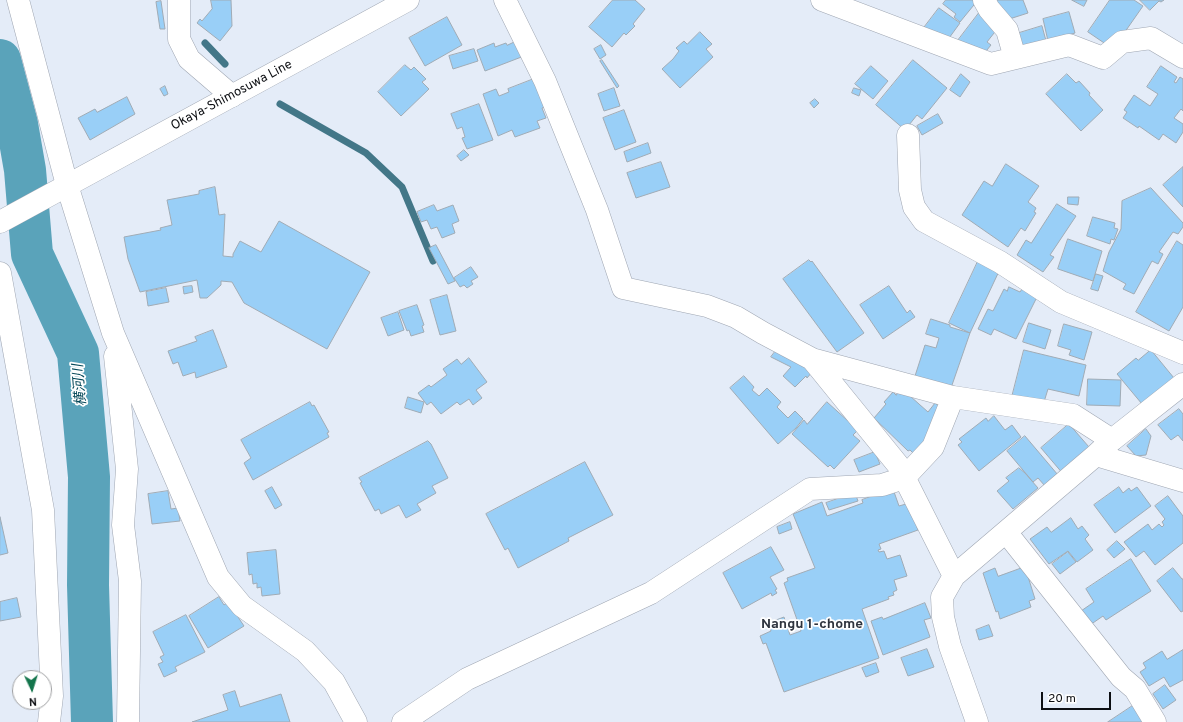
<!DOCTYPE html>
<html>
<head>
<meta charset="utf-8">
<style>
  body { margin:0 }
  #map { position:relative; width:1183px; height:722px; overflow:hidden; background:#e4ecf8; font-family:Overpass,sans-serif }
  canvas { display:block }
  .north { position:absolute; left:12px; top:670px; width:40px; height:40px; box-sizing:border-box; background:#fff; border:1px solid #9e9fa1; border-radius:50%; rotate:176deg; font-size:11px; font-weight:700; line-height:16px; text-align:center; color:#0d0f13 }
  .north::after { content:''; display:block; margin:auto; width:14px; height:18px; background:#14754c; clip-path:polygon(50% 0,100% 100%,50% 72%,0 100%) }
  .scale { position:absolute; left:1041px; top:692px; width:70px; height:18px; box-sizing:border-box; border:2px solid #0d0f13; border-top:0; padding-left:5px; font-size:12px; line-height:14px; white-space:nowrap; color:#0d0f13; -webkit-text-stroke:3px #fff; paint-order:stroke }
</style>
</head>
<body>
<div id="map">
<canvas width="1183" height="722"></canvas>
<div class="north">N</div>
<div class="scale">20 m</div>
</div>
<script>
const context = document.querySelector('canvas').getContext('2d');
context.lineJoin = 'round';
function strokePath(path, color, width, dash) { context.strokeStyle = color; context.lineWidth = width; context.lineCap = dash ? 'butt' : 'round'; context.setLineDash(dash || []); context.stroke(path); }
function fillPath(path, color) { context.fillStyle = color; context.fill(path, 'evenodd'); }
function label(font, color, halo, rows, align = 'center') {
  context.font = font + ' Overpass,"Noto Sans JP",sans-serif'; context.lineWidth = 3.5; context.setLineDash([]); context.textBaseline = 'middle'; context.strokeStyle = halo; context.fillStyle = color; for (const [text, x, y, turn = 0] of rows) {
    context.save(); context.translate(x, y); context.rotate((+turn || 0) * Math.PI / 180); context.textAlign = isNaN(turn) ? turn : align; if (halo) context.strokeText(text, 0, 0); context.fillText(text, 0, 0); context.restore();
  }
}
const stream = new Path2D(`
  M205 43 225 64
  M280 104 366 153 402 187 433 261`);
const river = new Path2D(`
  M0 60 17 124 25 170 32 254 78 353 89 477 88 585 92 722`);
const building = new Path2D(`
  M211 0H231L232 26 220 41 197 23 200 19 202 21 212 9Z
  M613 0H635L645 9 633 24 635 26 626 35 624 33 612 47 589 27Z
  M946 0H978L960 22 954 17 956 14 943 4Z
  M996 0H1023L1028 13 1000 22Z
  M1072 0H1087L1084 6Z
  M1110 0H1134L1143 6 1113 49 1088 32Z
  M1140 0H1164L1161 2 1159 1 1150 10Z
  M161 1 165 29H160L156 2Z
  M939 8 960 23 944 45 923 29Z
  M1069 12 1075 33 1048 41 1043 19Z
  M979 13 998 28 987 42 991 45 978 61 956 43Z
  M447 17 462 45 425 66 409 38Z
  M1042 26 1048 48 1022 56 1016 34Z
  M700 32 712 44 706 49 713 57 680 88 662 69 673 59 679 51 676 48 684 41 687 44Z
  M517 41 524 56 485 71 477 50 494 43 495 47 506 43 507 45Z
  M601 45 606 55 600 59 594 49Z
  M474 49 478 61 453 69 449 56Z
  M602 60 619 86 617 88 600 61Z
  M913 60 947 88 922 119 917 115 905 130 876 105Z
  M405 65 411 70 414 67 426 79 422 82 429 89 401 116 378 92Z
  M871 66 888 81 873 99 855 84Z
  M1161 66 1177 77 1174 82 1176 83 1180 77 1183 79V111L1181 109 1174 118 1183 124V132L1176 143 1163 134 1159 140 1139 126 1138 128 1123 118 1127 112 1124 110 1134 95 1150 106 1158 94 1147 87Z
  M961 74 970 82 960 97 950 90Z
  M1067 74 1076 83 1079 81 1090 93 1089 95 1103 110 1081 131 1046 94Z
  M539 77 549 106 542 108 546 118 537 121 540 128 515 137 512 130 498 136 483 94 496 89 499 96 509 92 508 89Z
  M165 86 168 94 164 96 160 89Z
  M614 88 620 106 604 111 598 94Z
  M854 88 861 90 859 96 852 93Z
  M127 97 135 114 90 140 78 118 95 109 97 112Z
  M815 99 819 103 814 108 810 103Z
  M479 104 493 140 467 149 462 138 465 137 462 127 457 129 451 114Z
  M624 110 636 142 615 150 603 118Z
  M938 114 943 123 922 135 917 126Z
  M648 143 651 153 627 162 624 152Z
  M464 150 469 155 461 161 457 156Z
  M661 162 670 187 636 198 627 173Z
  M1006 164 1039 186 1028 202 1036 208 1034 212 1036 213 1025 231 1021 228 1008 247 962 215 984 181 992 186Z
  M1183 167V207L1163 185Z
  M215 187 219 215 225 214 223 256 233 257V254L240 241 261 252 279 221 370 272 327 349 244 303 232 282 221 281V285L207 298H200L197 280 140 292 128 259 124 237 161 230 160 228 172 225 167 200 199 194V191Z
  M1151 188 1183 223V227L1178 234 1173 232 1159 252 1163 254 1158 264 1152 261 1134 294 1123 289 1126 284 1103 271 1109 252 1121 229 1122 201Z
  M1068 197H1079L1078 205 1068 204Z
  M1057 204 1076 216 1050 255 1054 257 1043 272 1017 255 1026 240 1031 243Z
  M434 205 437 211 453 205 459 221 452 224 455 233 442 238 437 227 431 229 427 220 421 222 417 212Z
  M1093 217 1115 223 1114 228 1118 229 1114 240 1111 239 1110 244 1087 236Z
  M1068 239 1102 251 1093 281 1058 269Z
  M1177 241 1183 245V307L1169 331 1136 312Z
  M436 245 455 281 448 284 429 248Z
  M980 257 1001 267 970 333 949 323Z
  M809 260 811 262 812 261 864 333 837 352 783 279Z
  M471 267 478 277 471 281 473 284 467 288 464 285 460 287 454 278Z
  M1096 274 1103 276 1098 291 1091 289Z
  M192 286 193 292 184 294 183 287Z
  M889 286 907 313 910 310 915 317 883 339 860 305Z
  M1009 287 1020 292 1022 289 1037 297 1016 339 994 329 991 335 978 329 988 309 993 311 1004 289 1007 291Z
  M166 288 169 302 148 306 146 292Z
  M447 295 456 331 440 335 430 300Z
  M417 305 424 325 422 326 424 332 411 336 409 330 407 331 399 311Z
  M398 312 404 330 388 336 381 318Z
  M931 319 950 325V327L970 333 951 388 915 376 925 345 936 348 939 338 926 334Z
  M1029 323 1051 330 1045 349 1023 342Z
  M1064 324 1092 332 1084 360 1069 355 1071 350 1058 346Z
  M213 330 227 367 196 378 195 372 183 376 178 362 173 364 168 351 197 341 195 337Z
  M778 348 813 371 807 378 806 376 795 387 783 376 791 367 771 357Z
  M1024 350 1086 365 1079 396 1048 389 1044 402 1012 397Z
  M1151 350 1174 378 1142 404 1117 374 1136 358 1138 360Z
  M469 358 487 382 476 390 482 398 473 405 469 399 460 405 457 402 441 414 431 402 427 405 418 393 429 385 431 387 447 375 443 369 457 359 461 364Z
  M744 376 754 387 752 390 759 396 767 388 781 402 777 407 788 418 795 411 803 419 796 428 778 444 730 388Z
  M1088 379 1121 380 1120 406 1087 405Z
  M901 388 928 412 935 403 947 413 922 456 913 453 910 450 908 451 874 418 886 404 884 402 893 392 896 395Z
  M408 397 424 402 421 413 405 408Z
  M310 402 312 406 314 405 329 432 327 433 329 437 253 480 244 463 251 458 241 440Z
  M827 402 858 430 853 435 860 441 834 469 830 465 828 467 792 434 804 420 807 424Z
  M1179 409 1183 414V441L1178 435 1171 440 1158 425Z
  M994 416 1005 430 1012 425 1021 437 979 471 958 445 962 442 959 439 986 418 988 421Z
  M1069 424 1089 447 1064 475 1041 448Z
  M1146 429 1151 436 1146 455 1136 456 1127 446Z
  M1025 436 1058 475 1045 486 1038 478 1033 482 1007 451Z
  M428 441 431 444 448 478 432 486 436 493 417 504 421 510 406 518 399 505 381 514 379 509 375 511 360 483 362 482 359 478Z
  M875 452 880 464 859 472 854 460Z
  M585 462 613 515 568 538 569 541 518 568 508 548 505 550 486 514Z
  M1019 468 1025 473 1038 488 1013 509 997 491 1009 481 1006 478Z
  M272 487 282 505 275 509 265 491Z
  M1119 487 1123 493 1129 488 1131 491 1137 487 1151 506 1115 533 1094 505Z
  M893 489 899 506 906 504 910 507 918 530 879 544 881 549 878 550 879 552 884 551 887 559 900 555 907 576 894 580 897 590 893 592 894 595 888 597 889 599 862 609 879 658 784 692 766 643 763 644 760 636 771 631 768 623 784 617 790 635 801 631 784 583 788 581 787 578 815 568 793 514 822 502 827 516 863 503 862 500Z
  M168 491 171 509 178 508 180 521 152 524 148 494Z
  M855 493 858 501 829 510 826 503Z
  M1168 496 1183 516V543L1155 565 1144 551 1136 557 1124 542 1148 524 1152 530 1159 524 1162 527 1164 525 1162 522 1165 519 1155 506Z
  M0 517 8 553 0 555Z
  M1071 518 1078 529 1082 526 1089 535 1085 539 1093 550 1077 562 1068 551 1049 564 1030 539 1047 527 1051 532Z
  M790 522 792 529 779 534 777 527Z
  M1117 541 1125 549 1114 558 1107 550Z
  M771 547 784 570 770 577 777 589 775 590 777 593 772 596 771 593 742 609 723 573Z
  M276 550 280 594 262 596 261 587 257 588V583L253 584 252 574 249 575 247 553Z
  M1068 552 1076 562 1060 574 1052 564Z
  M1131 559 1151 591 1106 620 1103 616 1090 625 1081 611 1094 602 1086 589Z
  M1025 567 1035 599 1029 601 1031 607 1000 619 998 611 996 612 983 573 995 568 998 576Z
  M1173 568 1182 579H1183V611L1181 612 1157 581Z
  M219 597 224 605 228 602 244 626 208 648 189 616Z
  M17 598 21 617 0 621V602Z
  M925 603 931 618 924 620 930 637 883 655 871 621 882 617 883 619Z
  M186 615 205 652 175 667 177 671 164 677 158 664 163 662 160 657 164 655 153 632Z
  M989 625 993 636 979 640 976 630Z
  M927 649 934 667 908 676 901 658Z
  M1183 650V680L1170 687 1164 677 1149 686 1140 672 1146 668 1143 663 1162 651 1167 659Z
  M876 663 879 672 866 677 862 668Z
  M1165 685 1176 700 1163 709 1153 694Z
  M235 691 240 707 281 694 290 722H192L228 710 223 695Z
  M1134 705 1145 722H1108Z`);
const minor = new Path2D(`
  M18 0 67 185 113 333 218 577 242 606 305 651 334 682 356 722
  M179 0V39L189 59 232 96
  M505 0 545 81 597 210 623 288 707 306 736 317 763 333 812 359 898 465 954 576
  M822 0 991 64 1069 45 1103 58 1122 42 1151 38 1183 57
  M984 0 989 9 1007 30 1015 58
  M908 135 910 190 914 207 924 221 1000 262 1061 302 1183 353
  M0 273 43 510 52 696 49 722
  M115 356 127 469 123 525 130 581 128 722
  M812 359 953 397 1073 415 1112 440
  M1096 455 1183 481
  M1006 532 1121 677 1135 689 1155 722
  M403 722 467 679 651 593 810 489 882 485 904 478 933 447 953 397
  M977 722 950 646 943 617 942 597 954 576 1096 455 1112 440 1183 384`);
const major = new Path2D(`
  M0 222 408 0`);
const streetNames = [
  ["Okaya-Shimosuwa Line",232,96,-28]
];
const waterNames = [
  ["横河川",81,385,-95]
];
const neighbourhoodNames = [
  ["Nangu 1-chome",812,625]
];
strokePath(stream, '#437788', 7);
strokePath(river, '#5aa3ba', 42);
fillPath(building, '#99cff7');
strokePath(building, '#a0abb5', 1);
strokePath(minor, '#9fa6b2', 23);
strokePath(major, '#9fa6b2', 23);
strokePath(minor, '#fff', 22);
strokePath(major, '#fff', 22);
label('13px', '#0d0f13', '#fff', streetNames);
label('italic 14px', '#054859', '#fff', waterNames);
label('bold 14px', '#2f343e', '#fff', neighbourhoodNames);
</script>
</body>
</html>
